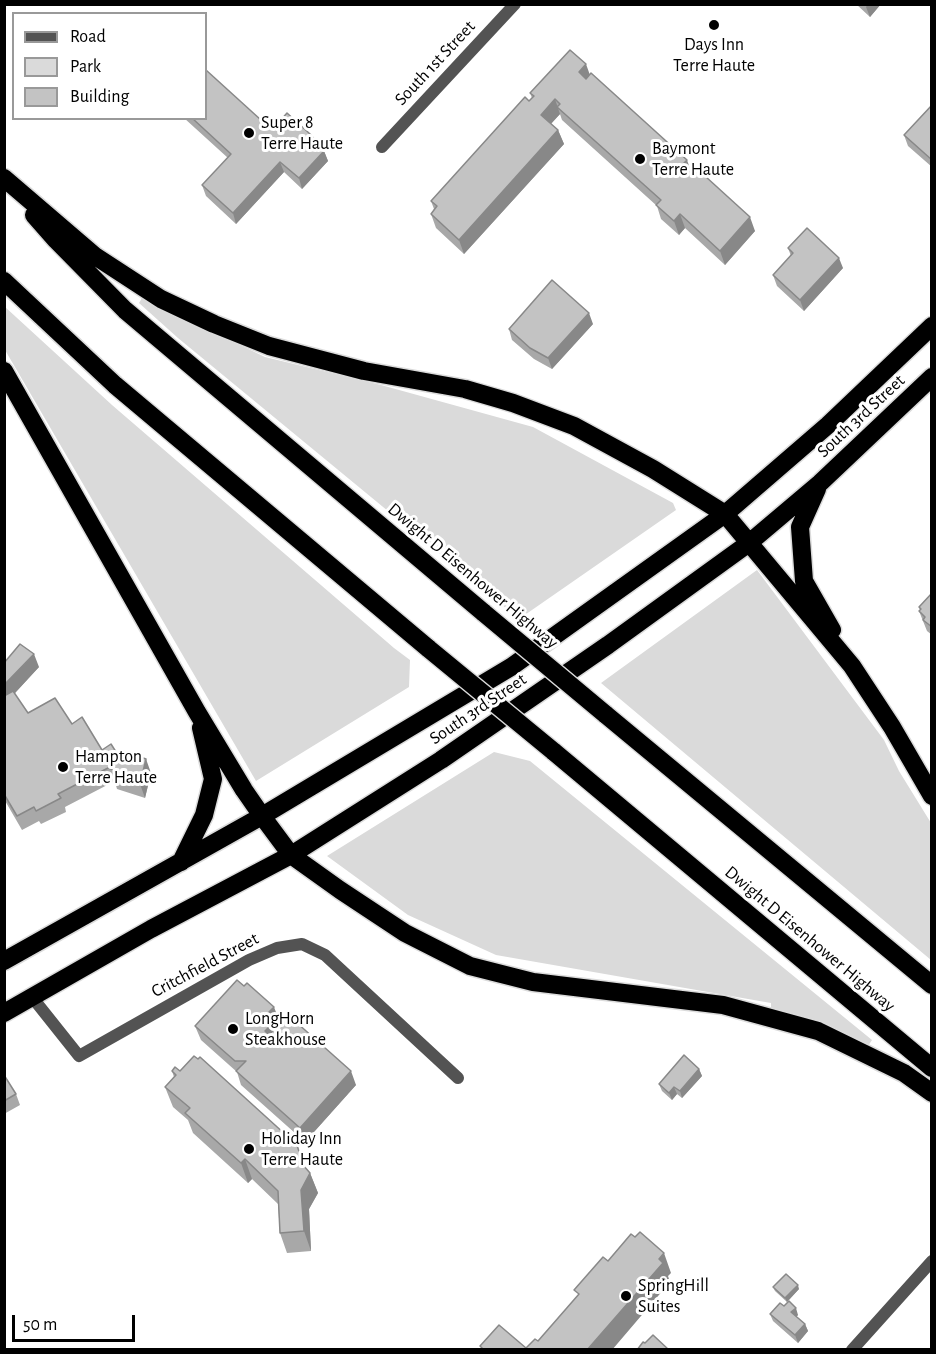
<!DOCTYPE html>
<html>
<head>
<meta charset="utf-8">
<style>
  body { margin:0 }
  #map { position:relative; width:936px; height:1354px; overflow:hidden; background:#fff; font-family:"Alegreya Sans",sans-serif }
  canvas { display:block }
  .frame { position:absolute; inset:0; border:6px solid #000; pointer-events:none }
  .legend { position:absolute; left:12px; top:12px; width:195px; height:108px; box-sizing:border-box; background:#fff; border:2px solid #999; margin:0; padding:8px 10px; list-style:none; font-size:18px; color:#000 }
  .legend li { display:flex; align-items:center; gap:12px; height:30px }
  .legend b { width:30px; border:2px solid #999 }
  .scale { position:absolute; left:12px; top:1315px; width:123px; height:27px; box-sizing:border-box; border:3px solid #000; border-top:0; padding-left:8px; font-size:18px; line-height:21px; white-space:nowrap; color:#000; -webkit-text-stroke:4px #fff; paint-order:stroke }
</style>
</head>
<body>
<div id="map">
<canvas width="936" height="1354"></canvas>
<div class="frame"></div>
<ul class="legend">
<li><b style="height:8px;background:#535353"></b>Road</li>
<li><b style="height:16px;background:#dadada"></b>Park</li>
<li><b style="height:16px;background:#c3c3c3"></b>Building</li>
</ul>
<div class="scale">50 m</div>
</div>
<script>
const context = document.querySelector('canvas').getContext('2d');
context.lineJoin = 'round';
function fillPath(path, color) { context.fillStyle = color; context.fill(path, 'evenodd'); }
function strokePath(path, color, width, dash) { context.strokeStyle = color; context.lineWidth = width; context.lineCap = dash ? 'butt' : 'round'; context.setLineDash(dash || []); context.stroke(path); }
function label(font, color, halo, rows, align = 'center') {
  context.font = font + ' "Alegreya Sans",sans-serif'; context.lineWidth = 6; context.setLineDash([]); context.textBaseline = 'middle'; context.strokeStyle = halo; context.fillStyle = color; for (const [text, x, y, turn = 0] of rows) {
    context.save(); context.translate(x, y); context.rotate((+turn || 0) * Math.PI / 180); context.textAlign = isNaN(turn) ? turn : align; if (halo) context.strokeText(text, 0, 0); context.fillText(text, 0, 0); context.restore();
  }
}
const green = new Path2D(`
  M142 298 265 357 381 385 533 427 673 503 676 510 519 619 178 338 139 303Z
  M4 306 112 405 394 648 410 660 409 687 256 781 5 350Z
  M757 570 884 740 899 771 931 823V960L601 683Z
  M494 752 530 761 872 1040 868 1046 771 1009V1003L496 955 408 915 327 856Z`);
const street = new Path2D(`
  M382 147 515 4
  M32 997 79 1056 249 960 277 948 302 944 325 955 458 1078
  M852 1350 932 1261`);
const highway = new Path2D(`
  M4 178 95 256 161 299 214 324 269 346 364 371 465 389 513 403 574 426 653 469 725 514 852 666 892 727 932 796
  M34 215 56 240 125 310 484 613
  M4 281 115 385 429 649
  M4 371 197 712 244 790 262 816 291 855 340 890 405 933 470 966 533 982 723 1005 818 1031 904 1073 932 1093
  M817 489 800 527 804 581 832 630
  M605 714 932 985
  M553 751 932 1068
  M181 862 204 815 213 779 201 728
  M4 961 262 816 511 667 725 514 828 425 932 326
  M4 1013 151 929 291 855 441 760 608 645 749 543 820 483 932 377`);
const highwayBridge = new Path2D(`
  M484 613 605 714
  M429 649 553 751`);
const wall = new Path2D(`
  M856 4H881L870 17Z
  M590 75 755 231 725 265 685 228 679 235 661 219 657 206 562 120 560 114 551 124 558 130 564 144 464 254 436 228 431 214 434 209 431 201 529 101 532 98 530 93Z
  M932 105V167L908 146 904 135Z
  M184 118H206L272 130 324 151 328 161 302 189 284 172 236 224 206 196 202 185 228 158Z
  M788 248 843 268 804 311 777 286 773 275 791 256Z
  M593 324 552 369 534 359 512 340 509 329Z
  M932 593V635L927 631 919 611 920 610 919 607Z
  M4 663 39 667 14 694 28 713 72 724 102 750 118 755 151 773 145 798 117 789 115 782H113L65 807 66 812 41 824 39 821 22 830 4 799Z
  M279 1020 275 1025 276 1027 356 1085 305 1142 241 1085 237 1072 201 1040 195 1026Z
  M699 1069 702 1076 682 1098 677 1094 672 1100 662 1091 659 1084Z
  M172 1071 306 1168 310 1173 318 1193 309 1209 311 1251 287 1253 280 1233 278 1204 252 1179 248 1183 193 1133 188 1120 173 1107 165 1087 174 1077Z
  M4 1075 16 1094 20 1105 4 1114Z
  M773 1287 799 1289 787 1302 775 1291Z
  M784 1306 798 1315 796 1317 805 1324 808 1331 798 1343 773 1321 770 1314Z`);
const shadedWall = new Path2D(`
  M868 4H881L870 17 866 7Z
  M586 64 591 78 584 86 579 72Z
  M555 99 560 114 546 129 541 115Z
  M558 130 564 144 464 254 459 240Z
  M324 151 328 161 302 189 299 178Z
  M687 160 692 174 687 180 681 166Z
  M280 162 284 172 236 224 233 213Z
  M680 214 685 228 679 235 674 221Z
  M750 217 755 231 725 265 720 251Z
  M839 258 843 268 804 311 800 300Z
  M589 313 593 324 552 369 548 358Z
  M34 654 39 667 4 705V685Z
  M146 759 151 773 145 798 140 784Z
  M274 1007 279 1020 275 1025 277 1031 272 1037 265 1031 269 1012Z
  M699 1069 702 1076 682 1098 680 1091Z
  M351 1071 356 1085 305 1142 300 1128Z
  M674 1087 677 1094 672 1100 669 1093Z
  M297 1145 308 1177 310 1173 318 1193 309 1209 311 1251 304 1231 301 1190 303 1165Z
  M245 1159 252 1179 248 1183 241 1163Z
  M664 1253 671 1273 668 1276 670 1282 612 1350H587Z
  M798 1285 799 1289 787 1302 785 1298Z
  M796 1308 798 1315 794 1319 791 1312Z
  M805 1324 808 1331 798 1343 795 1335Z`);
const building = new Path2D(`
  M570 50 586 64 579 72 586 79 591 73 687 160 681 166 689 172 694 166 750 217 720 251 680 214 674 221 656 205 661 200 557 107 560 104 555 99 541 115 558 130 459 240 431 214 437 206 431 201 525 97 529 101 534 96 530 93Z
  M206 70 272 130 287 113 310 134 324 151 299 178 280 162 233 213 202 185 231 154 192 118H206Z
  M932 105V160L904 135Z
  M807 228 839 258 800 300 773 275 793 253 788 248Z
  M552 280 589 313 548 358 530 348 509 329Z
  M932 593V627L923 620 925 617 919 611 921 609 919 607Z
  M20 644 34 654 4 685V663Z
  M13 691 28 713 55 698 72 724 82 717 102 750 111 744 118 755 120 750 146 759 140 784 112 775 114 770 108 768 58 794 61 798 36 811 34 807 17 816 4 794V696Z
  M237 980 244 986 247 983 274 1007 269 1012 272 1017 266 1025 269 1027 265 1031 269 1035 287 1014 351 1071 300 1128 236 1071 246 1061H235L195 1026Z
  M684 1055 699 1069 680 1091 674 1087 669 1093 659 1084Z
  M194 1056 198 1059 200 1057 297 1145 303 1165 310 1173 301 1190 304 1231 280 1233 278 1191 245 1159 241 1163 185 1113 190 1108 165 1087 176 1075 172 1071 175 1067 180 1071Z
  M4 1075 16 1094 4 1101Z
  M640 1232 664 1253 659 1259 663 1263 587 1350H484L480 1346 499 1325 526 1348 535 1339 538 1341 579 1294 574 1290 603 1257 608 1261 631 1234 635 1237Z
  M786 1274 798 1285 785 1298 773 1287Z
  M789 1301 796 1308 791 1312 805 1324 795 1335 770 1314 780 1303 784 1306Z
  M653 1335 669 1350H637L643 1342 645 1343Z`);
const markers = [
  [714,25,6,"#000"],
  [249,133,6,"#000"],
  [640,159,6,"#000"],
  [63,767,6,"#000"],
  [233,1029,6,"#000"],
  [249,1149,6,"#000"],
  [626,1296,6,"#000"]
];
const poiNames = [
  ["Days Inn",714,45,"center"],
  ["Terre Haute",714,66,"center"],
  ["Super 8",261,123],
  ["Terre Haute",261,144],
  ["Baymont",652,149],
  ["Terre Haute",652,170],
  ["Hampton",75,757],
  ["Terre Haute",75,778],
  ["LongHorn",245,1019],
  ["Steakhouse",245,1040],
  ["Holiday Inn",261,1139],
  ["Terre Haute",261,1160],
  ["SpringHill",638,1286],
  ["Suites",638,1307]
];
const streetNames = [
  ["South 1st Street",435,63,-47],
  ["South 3rd Street",861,416,-43],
  ["Dwight D Eisenhower Highway",473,576,40],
  ["South 3rd Street",478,709,-34],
  ["Dwight D Eisenhower Highway",810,939,40],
  ["Critchfield Street",205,965,-28]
];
fillPath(green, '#dadada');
strokePath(highway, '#dbdbdb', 21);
strokePath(street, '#535353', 12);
strokePath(highway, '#000', 18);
strokePath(highwayBridge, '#dbdbdb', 21, []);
strokePath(highwayBridge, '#000', 18);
fillPath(wall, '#a8a8a8');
fillPath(shadedWall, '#888');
fillPath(building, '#c3c3c3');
strokePath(building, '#888', 1.5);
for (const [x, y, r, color] of markers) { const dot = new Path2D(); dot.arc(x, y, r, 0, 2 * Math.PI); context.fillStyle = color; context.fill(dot); strokePath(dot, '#fff', 2); }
label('18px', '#000', '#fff', poiNames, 'left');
label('18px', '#000', '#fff', streetNames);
</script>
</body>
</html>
